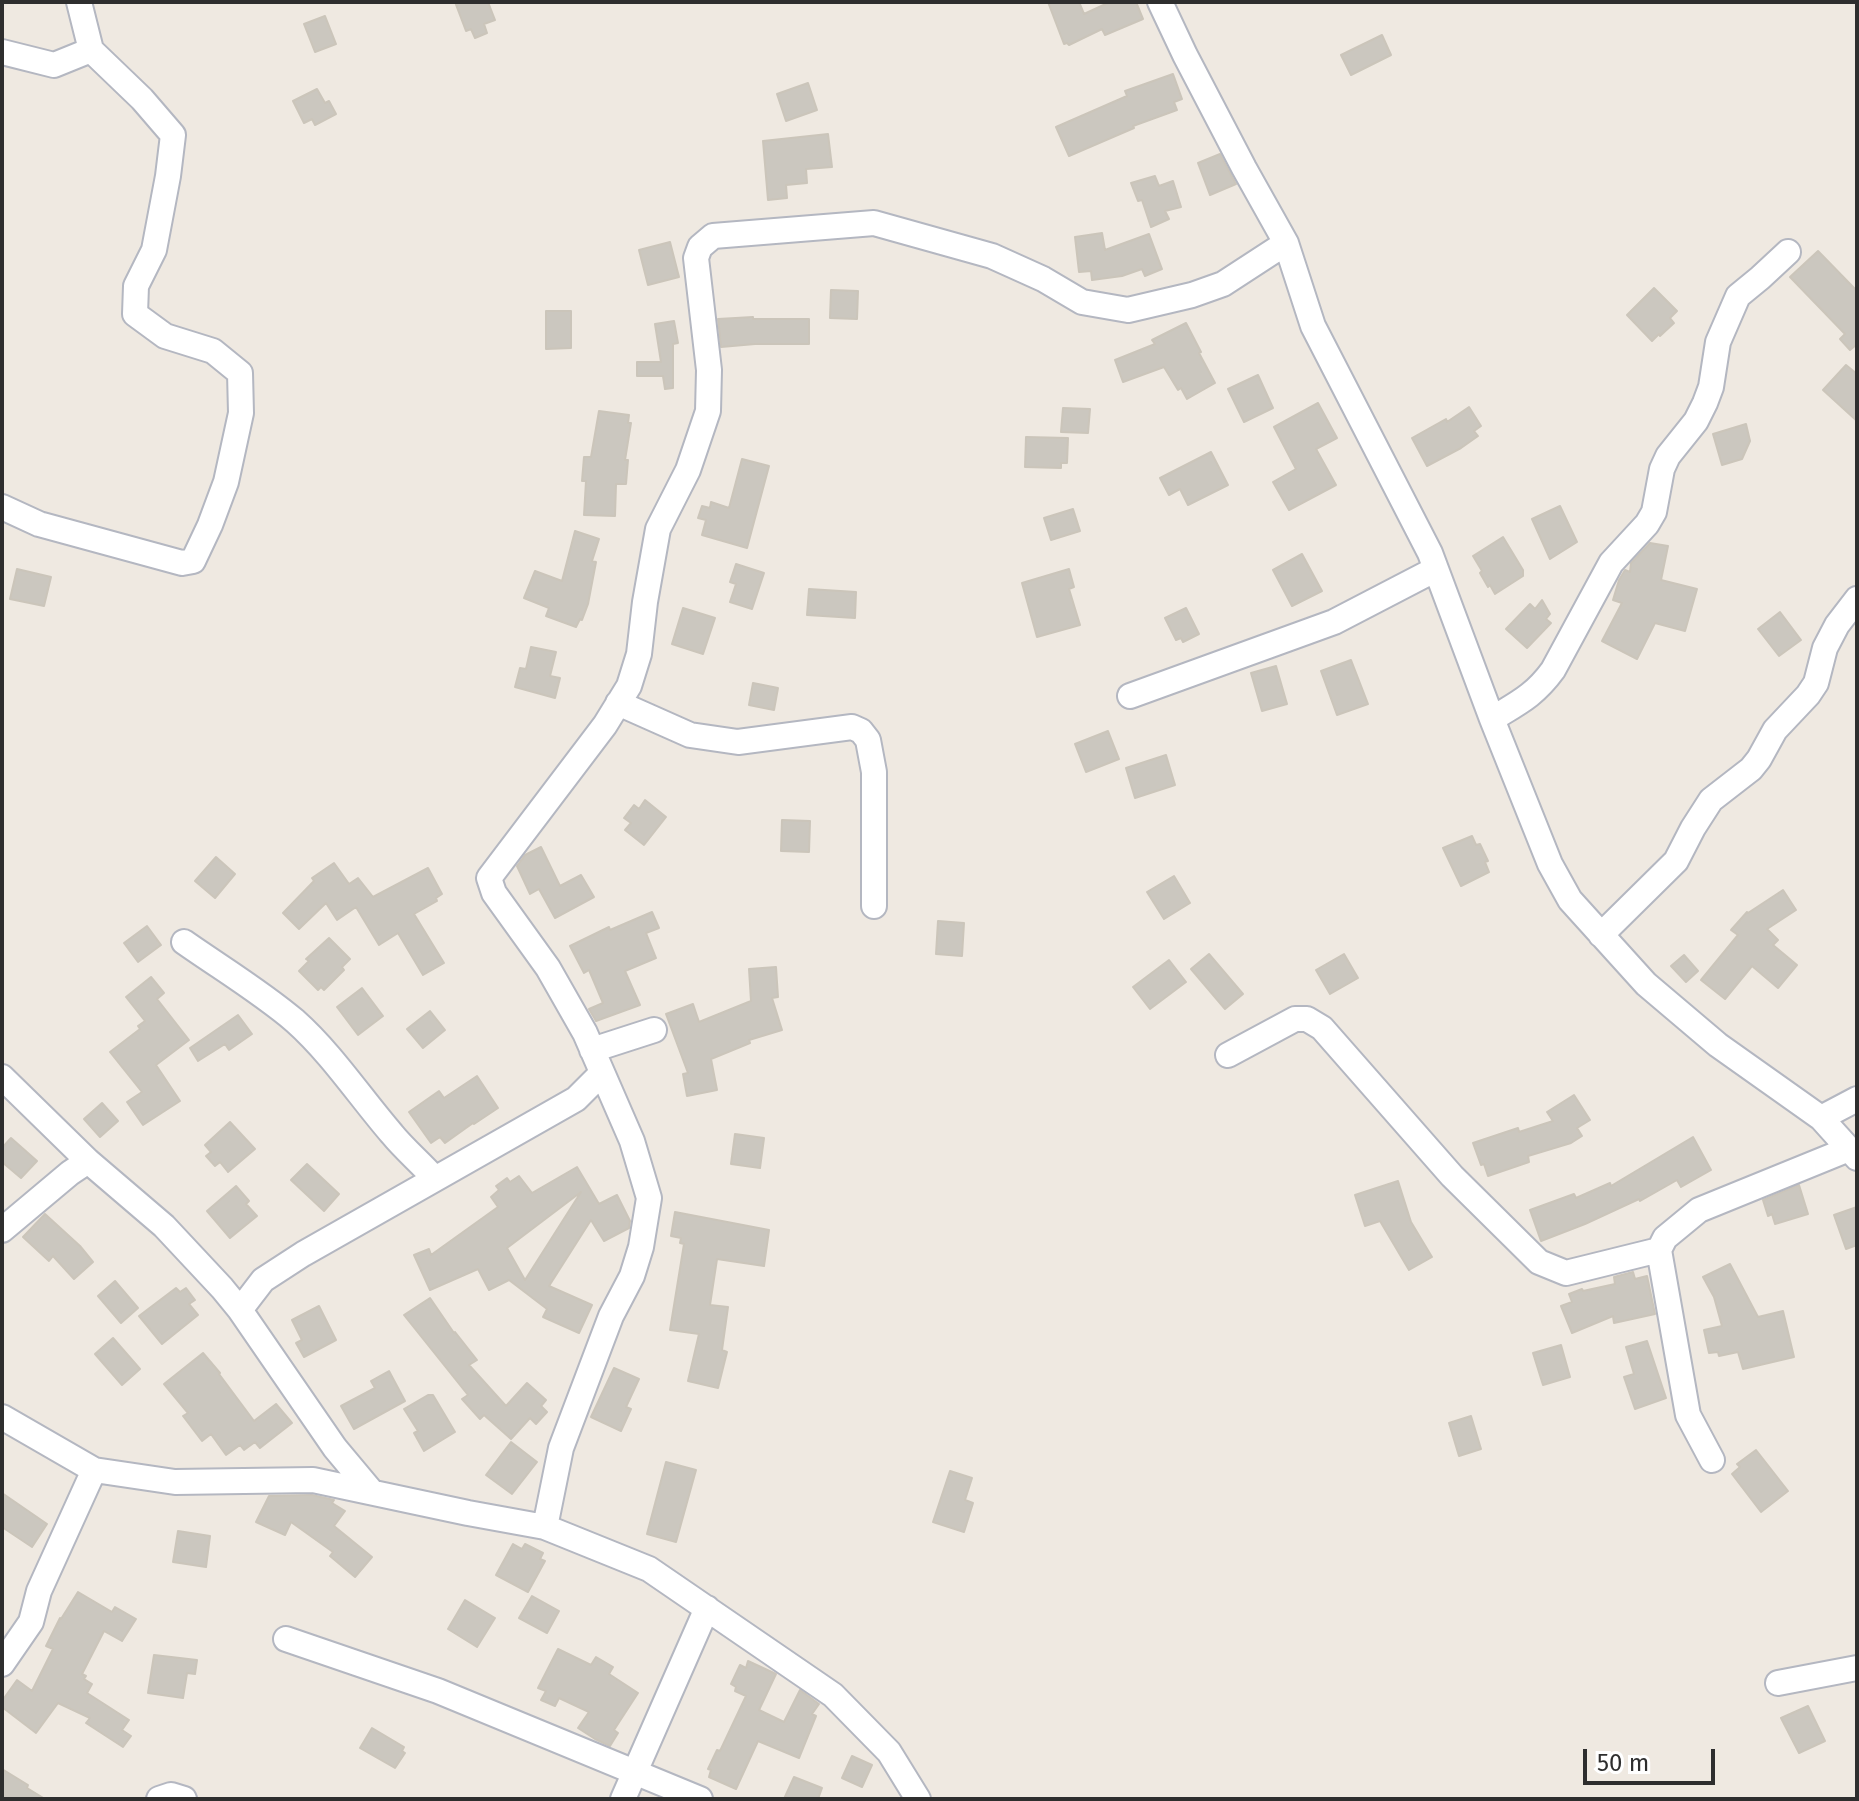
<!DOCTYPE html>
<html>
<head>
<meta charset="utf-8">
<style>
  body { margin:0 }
  #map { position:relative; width:1859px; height:1801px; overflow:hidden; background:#efe9e1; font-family:"Fira Sans",sans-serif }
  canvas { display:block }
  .frame { position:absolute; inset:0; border:4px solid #2e2e2e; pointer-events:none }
  .scale { position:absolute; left:1583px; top:1749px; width:132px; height:36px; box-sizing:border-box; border:4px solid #2e2e2e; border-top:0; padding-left:10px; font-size:24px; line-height:28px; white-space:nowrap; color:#2e2e2e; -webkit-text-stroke:6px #fff; paint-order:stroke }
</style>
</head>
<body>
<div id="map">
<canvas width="1859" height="1801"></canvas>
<div class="frame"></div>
<div class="scale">50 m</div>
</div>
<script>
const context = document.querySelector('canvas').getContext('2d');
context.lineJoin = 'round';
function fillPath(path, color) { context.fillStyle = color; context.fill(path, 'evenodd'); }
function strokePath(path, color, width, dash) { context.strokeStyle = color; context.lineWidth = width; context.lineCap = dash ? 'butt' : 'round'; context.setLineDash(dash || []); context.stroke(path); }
const building = new Path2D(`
  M455 2H488L495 20 484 24 487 33 475 38 471 29 466 31Z
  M1048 2H1079L1084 14 1110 2H1136L1143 19 1105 35 1102 29 1069 45 1067 43 1064 44Z
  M325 16 336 44 315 52 304 24Z
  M1382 35 1391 55 1351 75 1341 55Z
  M1173 74 1182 99 1174 102 1177 110 1133 126 1134 128 1069 156 1056 127 1127 96 1125 91Z
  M808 83 817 110 786 121 777 94Z
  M317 89 325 103 329 101 336 114 315 125 312 119 304 123 293 101Z
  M828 134 832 167 806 169 807 183 786 185 787 198 768 200 763 141Z
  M1220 154 1236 184 1210 195 1198 163Z
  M1155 176 1159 186 1173 181 1181 207 1165 211 1169 219 1151 227 1142 200 1138 201 1131 183Z
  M1102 233 1105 250 1149 234 1162 269 1145 276 1142 269 1122 276 1092 280 1091 271 1079 272 1075 237Z
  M670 242 679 277 648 285 639 250Z
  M1818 251 1857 291V346L1856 345 1850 350 1840 339 1845 334 1790 277Z
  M1654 288 1677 311 1670 318 1674 323 1660 336 1659 334 1652 341 1627 315Z
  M831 290 858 291 857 319 830 318Z
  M546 311H571V348L546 349Z
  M753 317V319H809V344H755L721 347 718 319Z
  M674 321 678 343 673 344V388L665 389 663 376H637V362H661L655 324Z
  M1186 323 1201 352 1199 353 1215 383 1187 399 1181 388 1178 390 1164 367 1123 382 1115 360 1155 344 1152 340Z
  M1846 365 1857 374V421L1823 390Z
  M1258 375 1273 408 1244 422 1228 389Z
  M1318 403 1337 438 1316 449 1336 485 1289 510 1273 482 1296 469 1274 427Z
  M1469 407 1481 426 1474 431 1478 436 1461 448 1427 466 1412 438 1446 419 1447 422Z
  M1063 408 1090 409 1088 433 1061 432Z
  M599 411 629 415 628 423H631L625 460H628L626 484H616L615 516 584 515 586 481H582L584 457H591Z
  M1746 424 1750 441 1742 459 1722 465 1713 434Z
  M1026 437 1068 438 1067 463H1061V468L1025 467Z
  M1211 452 1228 485 1188 505 1180 489 1169 495 1160 478Z
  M742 459 769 466 747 548 702 535 706 520 698 518 702 506 710 508 711 502 729 508Z
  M1560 506 1577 542 1550 559 1532 519Z
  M1073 509 1080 531 1051 540 1044 518Z
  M575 531 599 539 592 561 596 562 588 604 582 620 580 619 576 627 546 616 549 608 524 598 535 571 562 581Z
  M1503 537 1523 570V576L1495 594 1490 585 1488 587 1480 573 1482 571 1473 556Z
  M1650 543 1668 546 1661 580 1697 589 1685 631 1655 623 1637 659 1602 641 1622 603 1613 600 1619 580 1625 570 1630 572 1631 563Z
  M1302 554 1322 591 1292 606 1273 570Z
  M736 564 764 573 752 609 730 602 736 584 730 582Z
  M17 569 51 577 44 606 10 599Z
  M1069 569 1074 587 1069 589 1080 625 1037 637 1022 583Z
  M809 589 856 592 855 618 807 615Z
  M1542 600 1550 614 1546 619 1551 623 1527 648 1506 629 1530 604 1535 609Z
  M683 608 715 618 703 654 672 644Z
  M1186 608 1199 634 1183 642 1181 638 1176 640 1165 618Z
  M1780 612 1801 640 1779 656 1758 629Z
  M531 647 556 652 550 676 560 678 555 698 515 687 520 668 526 669Z
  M1351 660 1368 704 1337 715 1321 671Z
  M1276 666 1287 704 1262 711 1251 673Z
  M753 683 778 688 774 710 749 705Z
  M1108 731 1119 759 1086 772 1075 744Z
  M1166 755 1175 785 1135 798 1126 768Z
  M645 800 666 817 644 845 625 830 631 823 624 818 634 805 639 809Z
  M782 820 810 821 809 852 781 851Z
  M1472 836 1476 845 1480 844 1488 861 1485 862 1489 872 1461 886 1443 848Z
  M541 847 560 886 581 875 594 897 555 918 539 889 530 894 517 866 525 855Z
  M216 857 235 874 215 898 195 881Z
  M334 863 349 884 358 878 373 897 428 868 442 894 436 898 437 901 414 914 444 963 423 975 398 933 379 945 356 907 337 920 326 903 299 929 283 913 314 881 312 878Z
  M1174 876 1190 903 1164 919 1147 892Z
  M1783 890 1796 910 1767 929 1778 940 1773 945 1797 965 1778 988 1752 966 1725 999 1701 980 1738 935 1731 930 1747 912 1748 913Z
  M652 912 659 928 646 933 656 958 625 971 640 1005 596 1021 589 1009 603 1003 589 970 584 973 570 946 609 927 610 930Z
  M938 921 964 923 962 956 936 954Z
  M147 926 161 945 138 962 124 943Z
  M329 938 350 959 342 967 344 970 324 990 321 987 318 990 299 971 309 961 306 959Z
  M1209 954 1243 994 1225 1009 1191 969Z
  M1344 954 1358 978 1330 994 1316 970Z
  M1684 955 1698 971 1686 982 1671 966Z
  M1169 960 1186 982 1150 1009 1133 987Z
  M776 967 778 997 772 998 782 1030 749 1040 750 1043 711 1059 717 1090 687 1096 683 1074 688 1073 666 1014 693 1004 699 1022 751 1001 749 969Z
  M151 977 164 993 157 999 189 1040 156 1065 180 1101 143 1125 127 1102 142 1092 110 1052 140 1029 138 1026 145 1021 126 997Z
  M362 988 383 1016 358 1035 337 1007Z
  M430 1011 445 1030 423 1048 407 1029Z
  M238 1015 252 1034 229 1050 225 1044 198 1061 190 1048Z
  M477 1076 498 1108 474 1124 473 1123 445 1143 440 1137 431 1143 409 1112 439 1091 444 1098Z
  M1574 1095 1590 1120 1577 1128 1582 1136 1571 1143 1528 1156 1529 1162 1488 1176 1484 1164 1481 1165 1473 1143 1518 1128 1519 1132 1553 1121 1547 1112Z
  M102 1103 118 1121 100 1137 84 1119Z
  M230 1122 255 1149 228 1172 220 1162 215 1166 206 1156 211 1152 205 1145Z
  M735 1134 764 1138 760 1168 731 1164Z
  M1693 1137 1711 1170 1681 1187 1677 1180 1640 1201 1639 1199 1585 1224 1541 1241 1530 1210 1574 1194 1576 1198 1610 1183 1611 1186Z
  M11 1138 37 1161 21 1178 2 1162V1148Z
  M307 1164 339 1194 324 1211 291 1180Z
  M577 1167 599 1204 617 1195 630 1221 629 1228 604 1241 591 1220 549 1286 592 1305 579 1333 543 1317 547 1309 509 1280 489 1290 478 1269 430 1290 414 1255 429 1249 431 1255 498 1207 491 1197 499 1190 496 1186 507 1178 510 1182 519 1176 532 1193ZM581 1192 525 1280 507 1248Z
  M1398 1181 1411 1222 1432 1257 1409 1270 1380 1221 1365 1226 1355 1195Z
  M1799 1185 1808 1214 1775 1224 1772 1214 1768 1216 1763 1200Z
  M236 1186 249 1201 246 1204 257 1216 230 1238 207 1211Z
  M1857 1207V1245L1846 1249 1834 1215Z
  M675 1212 769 1230 764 1266 717 1259 710 1305 728 1307 722 1350 727 1352 718 1388 688 1381 699 1334 670 1330 684 1244 680 1243 681 1238 671 1236Z
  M45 1214 80 1246 93 1262 74 1279 53 1256 49 1261 23 1237Z
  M1730 1264 1758 1317 1783 1311 1794 1357 1743 1369 1738 1352 1719 1356 1718 1352 1709 1353 1704 1330 1722 1326 1714 1297 1703 1277Z
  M1633 1272 1635 1279 1647 1276 1655 1314 1614 1323 1613 1316 1572 1333 1561 1306 1572 1302 1569 1294 1582 1289 1583 1291 1615 1284 1614 1277Z
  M115 1281 138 1308 121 1323 98 1296Z
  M176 1288 180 1292 186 1288 195 1300 189 1304 198 1315 162 1344 139 1316Z
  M430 1298 454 1333 455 1332 477 1360 469 1365 506 1406 527 1383 546 1400 541 1406 547 1412 536 1424 530 1418 511 1439 484 1415 480 1419 462 1399 468 1395 404 1315Z
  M319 1306 336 1340 304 1357 296 1343 302 1340 292 1320Z
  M113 1338 140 1369 122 1385 95 1354Z
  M1647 1341 1666 1398 1635 1409 1624 1377 1634 1374 1626 1347Z
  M1561 1345 1570 1377 1543 1385 1533 1353Z
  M203 1353 220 1373 219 1374 254 1421 276 1404 292 1423 260 1448 255 1442 244 1450 240 1445 226 1455 211 1434 202 1441 183 1416 188 1413 164 1384Z
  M614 1368 639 1379 626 1407 631 1409 621 1431 591 1417Z
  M389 1371 405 1401 354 1429 341 1406 375 1388 371 1381Z
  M428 1395H433L455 1432 424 1451 414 1433 418 1431 404 1409Z
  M1471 1416 1481 1449 1459 1456 1449 1423Z
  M511 1442 537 1462 512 1494 486 1475Z
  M1756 1450 1788 1491 1761 1512 1732 1474 1740 1467 1737 1464Z
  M666 1462 696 1470 676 1542 647 1534Z
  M950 1471 972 1478 965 1500 973 1503 964 1532 933 1522Z
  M2 1493 47 1524 32 1547 2 1527Z
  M312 1495 334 1500 332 1503 345 1511 334 1526 372 1557 355 1577 330 1556 333 1552 291 1522 285 1535 256 1522 269 1496Z
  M178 1531 210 1536 206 1567 173 1562Z
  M513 1544 522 1549 525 1544 543 1553 540 1559 545 1561 528 1592 496 1575Z
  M78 1592 112 1612 115 1607 136 1619 122 1641 104 1631 82 1674 86 1676 84 1679 92 1684 87 1693 129 1720 122 1730 131 1736 123 1747 86 1723 90 1718 58 1703 36 1733 2 1707V1701L17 1680 32 1691 53 1649 46 1646 60 1618 61 1619Z
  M532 1596 559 1611 547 1633 519 1618Z
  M465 1600 495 1618 477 1647 448 1629Z
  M558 1649 591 1665 596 1657 613 1667 609 1674 638 1693 614 1730 618 1733 610 1746 595 1739 578 1728 589 1712 559 1698 555 1706 541 1700 546 1691 538 1688Z
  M154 1655 197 1660 195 1674 187 1673 183 1698 148 1693Z
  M748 1661 776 1674 759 1710 784 1722 800 1690 819 1704 812 1714 816 1716 799 1758 758 1741 736 1789 709 1777 711 1770 708 1769 717 1750 720 1751 746 1696 735 1691 736 1687 731 1684 740 1665 746 1668Z
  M1808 1706 1825 1741 1799 1753 1781 1718Z
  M372 1728 404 1747 402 1751 405 1753 395 1768 360 1748Z
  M852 1756 872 1765 862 1787 842 1778Z
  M2 1769 28 1785 27 1788 45 1799H2Z
  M794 1777 822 1788 818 1799H784Z`);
const minor = new Path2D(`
  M1160 2 1185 55 1244 168 1286 243 1313 326 1430 553 1492 719 1550 864 1570 900 1646 984 1718 1045 1821 1118 1857 1158
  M2 52 54 65 91 50
  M2 507 39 524 182 563 193 561 210 525 226 482 241 413 240 373 213 351 165 336 135 314 136 286 154 250 168 176 173 135 142 99 91 50 79 2
  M1130 696 1334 622 1436 569
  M618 703 690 735 738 742 852 727 861 731 868 740 874 772V906
  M1492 719C1518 703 1534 696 1553 670L1611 563 1647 524 1654 512 1662 469 1668 456 1696 421 1705 403 1711 387 1718 342 1738 296 1760 278 1788 252
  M1601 935 1676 861 1693 828 1711 800 1751 769 1759 759 1775 730 1808 695 1816 683 1825 648 1837 625 1857 599
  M184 942C221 968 261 992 295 1021 332 1054 360 1097 392 1134 405 1150 421 1163 435 1179
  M592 1050 654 1030
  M1228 1055 1295 1019H1307L1322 1028 1452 1176 1539 1262 1566 1273 1659 1250
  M2 1077 88 1161 164 1226 222 1288 240 1310 335 1448 371 1491
  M1821 1118 1857 1099
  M2 1230 70 1173 88 1161
  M240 1310 263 1280 303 1254 576 1099 602 1073
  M2 1417 94 1470 175 1482 313 1480 468 1513 545 1527 649 1569 833 1695 889 1752 918 1799
  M1712 1460 1688 1415 1659 1250 1665 1238 1699 1210 1849 1149
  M545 1527 561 1448 611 1316 632 1276 641 1247 649 1198 632 1141 585 1033 548 968 494 893 489 878 605 725 629 686 639 654 645 602 658 529 688 470 708 411 709 370 696 258 700 247 713 236 874 223 992 256 1043 279 1082 302 1128 310 1192 295 1223 284 1286 243
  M286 1639 438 1691 700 1799
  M2 1664 31 1622 39 1591 94 1470
  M1778 1683 1857 1668
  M159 1799 171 1795 184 1799
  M623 1799 707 1608`);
fillPath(building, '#cbc7bf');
strokePath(building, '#cbc5ba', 2);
strokePath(minor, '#b4b7c1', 28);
strokePath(minor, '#fff', 24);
</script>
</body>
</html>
